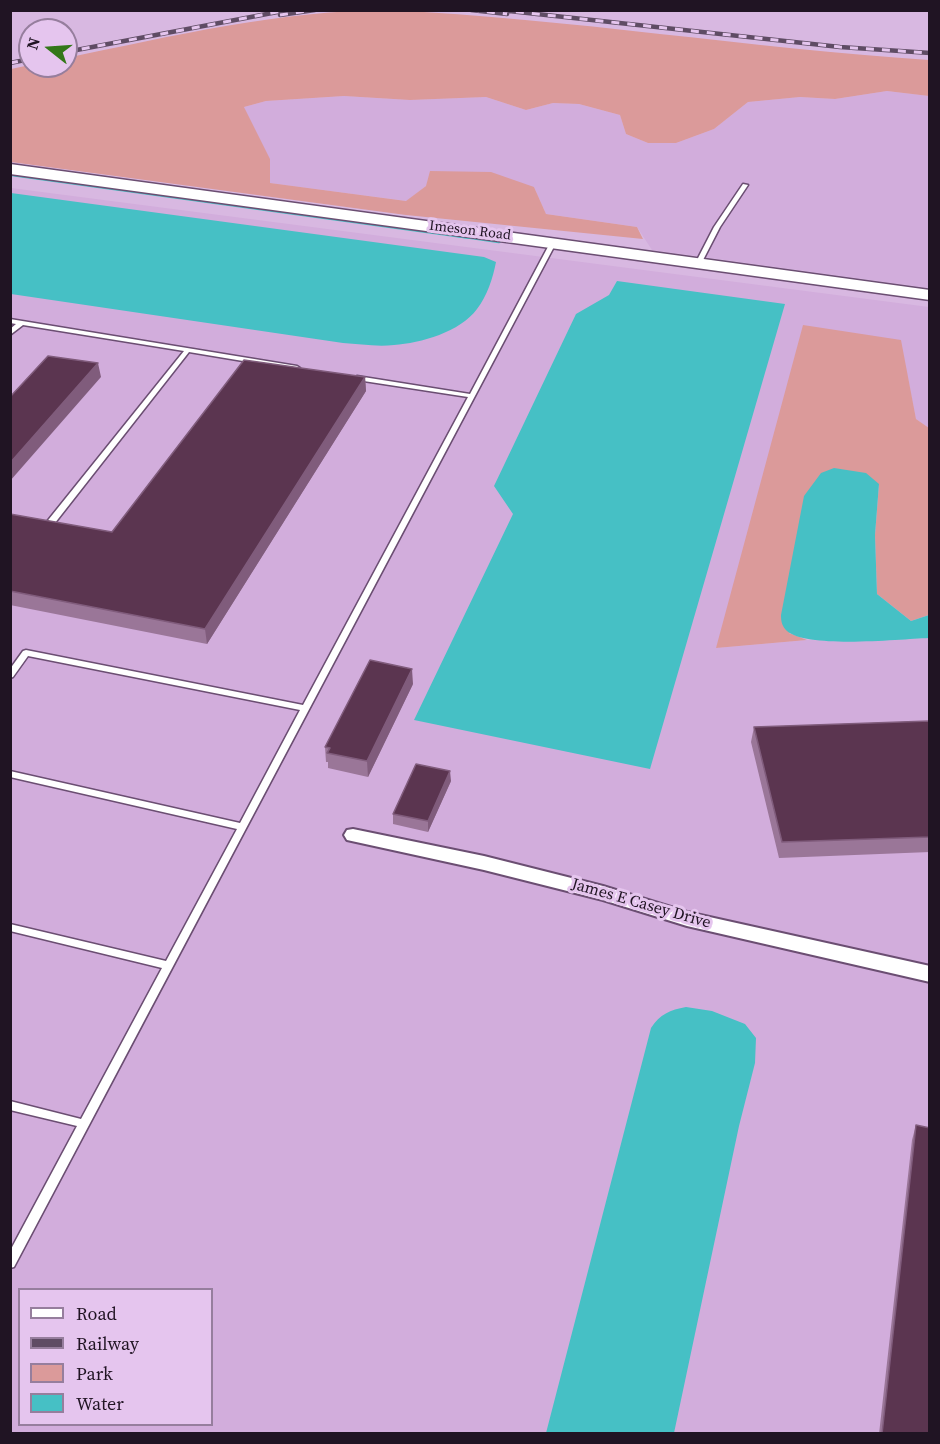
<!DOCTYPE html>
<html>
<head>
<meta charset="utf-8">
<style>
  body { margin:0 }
  #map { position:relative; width:940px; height:1444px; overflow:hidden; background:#d8b8e1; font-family:"Source Serif 4",serif }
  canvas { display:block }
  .frame { position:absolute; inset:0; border:12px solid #201423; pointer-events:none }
  .legend { position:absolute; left:18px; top:1288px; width:195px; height:138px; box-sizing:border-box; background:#e5c5ee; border:2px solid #967e9d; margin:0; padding:8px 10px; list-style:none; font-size:18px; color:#201423 }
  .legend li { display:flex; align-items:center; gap:12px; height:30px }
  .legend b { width:30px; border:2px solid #967e9d }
  .north { position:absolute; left:18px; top:18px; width:60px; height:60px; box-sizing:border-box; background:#e5c5ee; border:2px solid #967e9d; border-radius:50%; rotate:287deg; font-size:16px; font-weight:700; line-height:24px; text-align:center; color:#201423 }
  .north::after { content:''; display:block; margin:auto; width:21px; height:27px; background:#337719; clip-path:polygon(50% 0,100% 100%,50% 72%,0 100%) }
</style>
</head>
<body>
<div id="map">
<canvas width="940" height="1444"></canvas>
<div class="frame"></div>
<ul class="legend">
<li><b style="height:8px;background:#fff"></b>Road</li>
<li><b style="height:8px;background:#5f4c64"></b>Railway</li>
<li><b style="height:16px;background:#db9a9a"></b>Park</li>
<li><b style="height:16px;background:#46c0c5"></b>Water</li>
</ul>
<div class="north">N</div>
</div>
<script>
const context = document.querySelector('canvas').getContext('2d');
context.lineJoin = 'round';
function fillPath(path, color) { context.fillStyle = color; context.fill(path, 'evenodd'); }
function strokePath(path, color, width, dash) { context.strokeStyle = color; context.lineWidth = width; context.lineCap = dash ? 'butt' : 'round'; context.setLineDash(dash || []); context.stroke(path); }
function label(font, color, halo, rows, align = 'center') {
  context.font = font + ' "Source Serif 4",serif'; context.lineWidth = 6; context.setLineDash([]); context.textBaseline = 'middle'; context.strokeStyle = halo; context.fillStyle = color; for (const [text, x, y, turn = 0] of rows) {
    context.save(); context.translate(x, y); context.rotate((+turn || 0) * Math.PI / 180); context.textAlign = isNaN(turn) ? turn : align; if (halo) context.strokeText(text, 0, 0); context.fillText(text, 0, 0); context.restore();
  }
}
const built = new Path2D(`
  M887 91 929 96V288L652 250 637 227 546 214 534 187 426 186 407 201 269 183 244 107 266 101 344 96 410 100 486 97 526 110 553 103 579 104 620 115 626 134 648 143H676L714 129 748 102 800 97 835 99Z
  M11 188 929 307V428L916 419 900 340 716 648 807 640 873 641 929 638V1433L11 1434ZM20 1290H212V1424H20Z`);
const green = new Path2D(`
  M390 10C571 19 749 48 929 60V96L887 91 835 99 800 97 748 102 714 129 676 143H648L626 134 620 115 579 104 553 103 526 110 486 97 410 100 344 96 266 101 244 107 270 159V183L406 201 426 186 430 171 491 172 534 187 546 214 637 227 643 239 406 215 11 162V69L30 65 66 66V58C173 36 281 10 390 10Z
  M803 325 901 340 916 419 929 428V615L911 621 877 594 875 535 879 484 789 633 807 640 716 648Z`);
const water = new Path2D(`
  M11 193 484 257 496 262C493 278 487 296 477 309 460 332 421 343 394 345 377 347 359 344 343 343L11 294Z
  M617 281 785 304 650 769 414 720 513 514 494 486 576 314 609 295Z
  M834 468 866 473 879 484 875 535 877 594 911 621 929 615V638C901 639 807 649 787 631 782 626 781 622 781 615L804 496 821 473Z
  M686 1007 712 1011 745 1024 756 1038 755 1063 739 1126 674 1433H546L651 1028C660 1014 670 1010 686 1007Z`);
const streamFar1 = new Path2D(`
  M10 174 469 237`);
const stream = new Path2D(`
  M458 235 499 241`);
const lane = new Path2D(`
  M743 184 748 185 720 227 702 262 697 263 696 262 714 227Z
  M553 241 556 243C375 585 194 926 14 1267L10 1268V1251L77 1126 10 1110V1101L81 1119 162 968 10 931V924L166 961 237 829 10 777V771L240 823 300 710 28 656 13 677 10 678V669L23 651 26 650 303 705 468 397 357 380 354 378 357 376 470 394 550 243Z
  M10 319 297 366 300 368 297 370 189 352 51 528H48L44 526 45 524 184 351 23 325 10 335V329L16 324 10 323Z`);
const street = new Path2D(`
  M353 829 484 856 603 886 687 912 930 966V982L687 926 603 900 484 870 347 840 344 835 347 830Z`);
const secondary = new Path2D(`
  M10 164 930 290V300L10 174Z`);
const rail = new Path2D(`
  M471 10 507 14
  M500 10 840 47 930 53
  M280 15 315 10
  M66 52 288 10
  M10 63 30 59`);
const wall = new Path2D(`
  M365 377 366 391 207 644 10 605V514L112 532Z
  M413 684 368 777 328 768V762H326L325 747Z
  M930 721V852L779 858 751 742 754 727Z
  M451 781 428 832 393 824V814Z
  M916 1125 930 1434H879L912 1140Z`);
const shadedWall = new Path2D(`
  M98 363 101 377 10 481V463Z
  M365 377 366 391 207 644 205 629Z
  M412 669 413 684 368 777 367 761Z
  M450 771 451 781 428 832V821Z`);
const building = new Path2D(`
  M48 356 98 363 10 463V397Z
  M244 360 365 377 205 629 10 591V514L112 532Z
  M370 660 412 669 367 761 327 753 330 748 325 747Z
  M930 721V837L782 842 754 727Z
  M416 764 450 771 428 821 393 814Z
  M916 1125 930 1128V1434H882Z`);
const farStreetnames = [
  ["Imeson Road",470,231,7]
];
const streetNames = [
  ["James E Casey Drive",641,904,16]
];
fillPath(built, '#d2addc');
fillPath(green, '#db9a9a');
fillPath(water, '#46c0c5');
strokePath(streamFar1, '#46c0c5', 4);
strokePath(stream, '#46c0c5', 4.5);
strokePath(lane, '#6b4e72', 3);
strokePath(street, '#6b4e72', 4);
strokePath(secondary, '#6b4e72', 3);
fillPath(lane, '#fff');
fillPath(street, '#fff');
fillPath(secondary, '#fff');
strokePath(rail, '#5f4c64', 4.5);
strokePath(rail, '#e5c5ee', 3, [8]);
fillPath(wall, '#9a7698');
fillPath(shadedWall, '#805c7c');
fillPath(building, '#5b3550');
strokePath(building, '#805c7c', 1.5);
label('14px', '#201423', '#e5c5ee', farStreetnames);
label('16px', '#201423', '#e5c5ee', streetNames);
</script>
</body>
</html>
